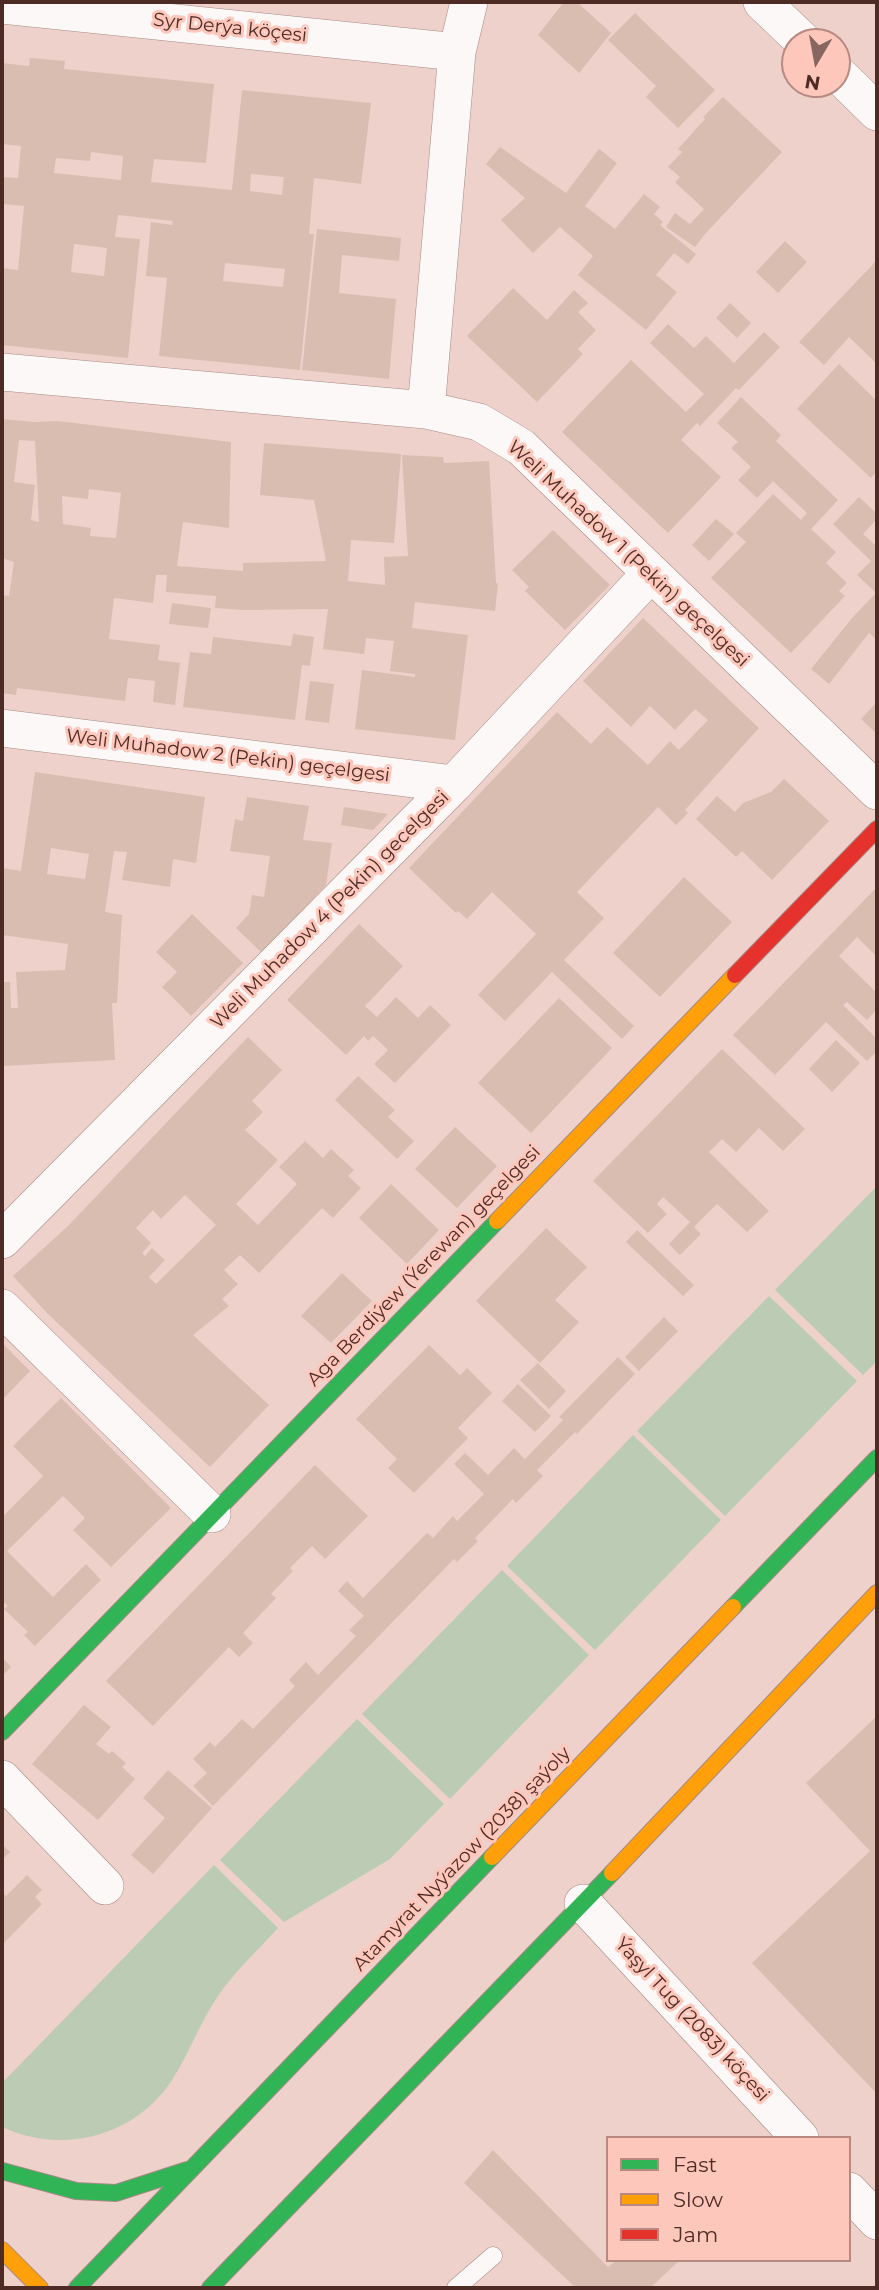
<!DOCTYPE html>
<html>
<head>
<meta charset="utf-8">
<style>
  body { margin:0 }
  #map { position:relative; width:879px; height:2290px; overflow:hidden; background:#eed1cb; font-family:Montserrat,sans-serif }
  canvas { display:block }
  .frame { position:absolute; inset:0; border:4px solid #4e2c25; pointer-events:none }
  .legend { position:absolute; left:606px; top:2136px; width:245px; height:126px; box-sizing:border-box; background:#fdc7bc; border:2px solid #b78980; margin:0; padding:9px 12px; list-style:none; font-size:21px; color:#4e2c25 }
  .legend li { display:flex; align-items:center; gap:14px; height:35px }
  .legend b { width:35px; border:2px solid #b78980 }
  .north { position:absolute; left:781px; top:28px; width:70px; height:70px; box-sizing:border-box; background:#fdc7bc; border:2px solid #b78980; border-radius:50%; rotate:190deg; font-size:19px; font-weight:700; line-height:28px; text-align:center; color:#4e2c25 }
  .north::after { content:''; display:block; margin:auto; width:24px; height:32px; background:#86665f; clip-path:polygon(50% 0,100% 100%,50% 72%,0 100%) }
</style>
</head>
<body>
<div id="map">
<canvas width="879" height="2290"></canvas>
<div class="frame"></div>
<ul class="legend">
<li><b style="height:9px;background:#30b455"></b>Fast</li>
<li><b style="height:9px;background:#ff9f0a"></b>Slow</li>
<li><b style="height:9px;background:#e5322d"></b>Jam</li>
</ul>
<div class="north">N</div>
</div>
<script>
const context = document.querySelector('canvas').getContext('2d');
context.lineJoin = 'round';
function fillPath(path, color) { context.fillStyle = color; context.fill(path, 'evenodd'); }
function strokePath(path, color, width, dash) { context.strokeStyle = color; context.lineWidth = width; context.lineCap = dash ? 'butt' : 'round'; context.setLineDash(dash || []); context.stroke(path); }
function label(font, color, halo, rows, align = 'center') {
  context.font = font + ' Montserrat,sans-serif'; context.lineWidth = 6; context.setLineDash([]); context.textBaseline = 'middle'; context.strokeStyle = halo; context.fillStyle = color; for (const [text, x, y, turn = 0] of rows) {
    context.save(); context.translate(x, y); context.rotate((+turn || 0) * Math.PI / 180); context.textAlign = isNaN(turn) ? turn : align; if (halo) context.strokeText(text, 0, 0); context.fillText(text, 0, 0); context.restore();
  }
}
const green = new Path2D(`
  M877 1186V1361L863 1375 775 1290Z
  M769 1296 857 1381 725 1516 637 1431Z
  M633 1435 721 1520 595 1650 507 1566Z
  M502 1570 589 1655 450 1799 362 1714Z
  M357 1719 444 1804 390 1859 284 1922 220 1860Z
  M214 1865 278 1928C258 1950 235 1971 218 1996 200 2022 189 2054 172 2080 135 2137 62 2155 2 2127V2083Z`);
const building = new Path2D(`
  M564 2H577L611 33 579 73 538 35Z
  M635 13 715 90 678 128 646 97 656 86 608 40Z
  M30 58 65 61 64 69 214 84 206 163 154 159 151 182 232 190 242 90 371 103 361 184 314 178 309 234H314L300 370 159 356 167 278 146 276 151 222 172 225 173 221 118 215 115 237 140 239 128 358 2 345V268L18 270 24 206 2 204V177L18 178 21 146 2 144V63L29 66ZM91 152 123 156 121 180 54 173 56 158 90 161ZM251 174 284 177 282 195 250 191ZM74 244 107 248 104 276 71 272ZM225 263 285 269 283 287 223 281Z
  M723 97 782 152 705 234 695 247 666 227 675 213 690 224 704 209 675 182 680 177 668 167 682 152 678 149 705 119 703 117Z
  M500 147 566 193 599 149 617 163 585 206 615 229 644 194 660 207 654 214 663 222 660 225 696 254 688 264 674 253 656 275 677 292 646 330 578 275 593 256 560 227 533 253 501 220 525 198 486 164Z
  M317 229 401 238 399 261 342 255 339 293 396 299 389 379 302 370Z
  M785 241 807 262 778 293 756 272Z
  M877 260V364L849 337 824 365 799 342Z
  M513 288 547 320 574 290 588 303 578 312 596 330 578 349 583 354 537 402 467 336Z
  M730 303 751 323 737 338 716 318Z
  M668 324 694 348 706 336 734 363 764 332 780 347 739 390 736 388 700 426 697 423 681 440 721 477 668 533 562 432 631 360 686 412 704 394 650 343Z
  M839 364 877 401V471L871 478 797 409Z
  M741 397 781 435 776 441 838 500 811 529 836 552 826 563 847 583 839 591 845 596 791 653 711 578 746 542 736 533 773 494 801 520 807 513 773 481 757 498 738 480 751 467 731 448 738 442 717 423Z
  M2 419 34 422 58 421 231 442 229 528 183 522 177 566 243 571V563L326 561 314 500 260 495 264 443 401 454 394 543 351 540 348 581 385 585 384 557 408 556 402 455 443 457 444 463 489 461 496 583 498 584 495 611 415 602 412 628 468 635 455 740 355 729 362 670 415 677V674L390 671 394 641 366 638 364 654 323 649 328 609 244 610 215 608 216 596 166 592 167 575H156L153 603 114 598 109 639 160 645 158 660 180 663 175 705 153 702 155 681 128 678 125 701 17 688 16 695 2 693V595L9 596 14 562 2 558ZM19 440 35 441 39 522 31 520 35 485 14 482ZM89 489 121 493 116 538 90 536 91 528 63 524 62 496 88 499Z
  M859 497 877 514V519L863 534 877 547V640L869 633 829 684 811 669 853 617 876 593 857 575 871 561 833 524Z
  M716 519 734 534 709 561 692 545Z
  M553 530 610 585 565 630 525 591 529 587 512 570Z
  M172 603 211 608 208 628 169 624Z
  M643 618 759 728 685 810 688 813 676 825 658 807 577 892 604 918 564 960 634 1026 622 1039 552 972 505 1021 478 995 536 934 492 892 467 919 458 911 456 913 409 868 557 712 591 744 607 727 648 765 670 741 679 750 708 720 695 709 675 730 650 706 631 727 583 681Z
  M293 634 314 637 310 666 302 665 295 720 183 707 190 652 211 654 213 637 291 646Z
  M310 681 334 684 329 723 305 720Z
  M877 702V734L861 719Z
  M35 772 205 797 196 863 173 859 170 887 122 880 127 852 114 851 105 912 122 915 117 1003H112L115 1060 2 1066V982H10L11 1008H18L16 972 65 970 68 944 2 935V868L21 871ZM51 848 89 854 85 879 47 874Z
  M784 779 829 821 772 880 742 851 736 857 696 819 717 796 735 812 743 803 771 792Z
  M247 797 309 806 303 840 332 843 326 885 262 953 236 928 249 914 252 895 264 897 270 856 230 851 235 819 243 821Z
  M344 807 388 814 373 830 341 825Z
  M684 877 732 922 660 997 613 953Z
  M877 887V957L857 937 839 956 877 993V1009L867 1020 847 1002 843 1005 877 1039V1051L867 1061 826 1022 775 1075 733 1035Z
  M192 914 243 963 191 1016 162 987 177 972 156 952Z
  M359 924 403 966 365 1006 377 1017 396 997 418 1018 430 1005 451 1025 395 1083 374 1064 388 1050 373 1036 368 1041 364 1036 346 1055 287 1000Z
  M559 998 612 1048 531 1133 478 1083Z
  M248 1037 282 1070 252 1101 263 1112 245 1130 278 1160 236 1204 258 1225 297 1184 279 1167 305 1141 323 1158 331 1149 354 1170 348 1176 361 1188 333 1218 322 1208 259 1273 240 1255 224 1270 238 1284 222 1299 229 1306 193 1335 269 1405 210 1467 47 1313 13 1276 68 1226ZM185 1195 216 1225 156 1284 149 1277 165 1260 152 1248 145 1256 142 1253 151 1243 136 1228 153 1210 161 1219Z
  M836 1040 860 1063 832 1092 809 1069Z
  M722 1049 805 1129 783 1151 759 1128 736 1152 722 1139 709 1152 769 1211 747 1232 717 1204 694 1227 701 1234 680 1255 669 1244 690 1222 663 1197 657 1204 667 1214 648 1233 593 1181Z
  M358 1076 395 1110 388 1117 414 1141 397 1159 335 1100Z
  M455 1127 497 1166 457 1208 415 1169Z
  M391 1184 439 1230 407 1264 359 1218Z
  M546 1228 587 1267 555 1300 579 1322 540 1363 476 1301Z
  M637 1230 694 1285 683 1296 626 1242Z
  M342 1273 372 1301 331 1343 301 1316Z
  M664 1317 678 1331 639 1371 625 1357Z
  M2 1343 30 1371 2 1400Z
  M429 1345 460 1375 467 1368 492 1393 458 1428 468 1438 414 1493 388 1468 397 1459 356 1419Z
  M618 1357 635 1374 577 1434 575 1432 537 1470 543 1476 516 1503 513 1499 475 1538 478 1541 457 1562 454 1559 213 1806 193 1786 207 1773 193 1759 210 1742 215 1747 242 1719 253 1729 295 1686 289 1680 306 1662 318 1675 356 1636 349 1630 364 1616 338 1591 347 1581 363 1598 427 1533 433 1538 453 1516 457 1521 484 1494 454 1464 465 1453 488 1475 514 1448 525 1459 563 1420 559 1417Z
  M538 1363 566 1391 549 1409 520 1380Z
  M518 1384 551 1416 535 1432 502 1401Z
  M61 1398 171 1508 111 1567 73 1530 85 1518 63 1496 7 1551 53 1597 86 1564 101 1580 35 1646 24 1635 28 1632 4 1609 8 1606 2 1600V1517L43 1476 13 1446Z
  M315 1465 368 1516 325 1559 312 1546 290 1568 293 1571 271 1594 276 1598 243 1633 253 1643 239 1657 229 1647 153 1726 106 1681Z
  M2 1657 11 1667 2 1676Z
  M84 1705 111 1727 96 1744 109 1754 112 1751 126 1763 122 1767 135 1779 98 1820 32 1764Z
  M877 1716V2094L752 1963 870 1851 806 1783Z
  M168 1770 212 1808 153 1874 131 1855 165 1818 143 1798Z
  M2 1844 10 1852 2 1860Z
  M27 1875 42 1890 35 1897 42 1904 2 1945V1892L6 1896Z
  M493 2150 608 2267 617 2260H680L650 2288H576L464 2183Z`);
const lane = new Path2D(`
  M456 2288 493 2256`);
const street = new Path2D(`
  M762 2 804 42
  M2 5 457 52
  M837 73 877 112
  M2 372 426 410 479 422 521 447 877 791
  M426 410 457 52 469 2
  M2 728 454 784
  M2 1240 454 784 651 573
  M2 1308 212 1514
  M2 1779 105 1886
  M583 1903 800 2138
  M849 2191 877 2221`);
const fast = new Path2D(`
  M733 1607 877 1458
  M2 1732 497 1221
  M2 2171 76 2191 116 2193 187 2170
  M77 2288 492 1857
  M210 2288 612 1873`);
const slow = new Path2D(`
  M497 1221 735 975
  M492 1857 733 1607
  M612 1873 877 1593
  M2 2250 40 2288`);
const jam = new Path2D(`
  M735 975 877 829`);
const streetNames = [
  ["Syr Derýa köçesi",230,28,6],
  ["Weli Muhadow 1 (Pekin) geçelgesi",628,554,43],
  ["Weli Muhadow 2 (Pekin) geçelgesi",228,756,7],
  ["Weli Muhadow 4 (Pekin) gecelgesi",330,910,-45],
  ["Aga Berdiýew (Ýerewan) geçelgesi",424,1266,-46],
  ["Atamyrat Nyýazow (2038) şaýoly",462,1859,-46],
  ["Ýaşyl Tug (2083) köçesi",692,2020,47]
];
fillPath(green, '#bccbb4');
fillPath(building, '#d9bdb1');
strokePath(lane, '#a58a85', 19);
strokePath(street, '#a58a85', 38);
strokePath(fast, '#a58a85', 18);
strokePath(slow, '#a58a85', 18);
strokePath(jam, '#a58a85', 18);
strokePath(lane, '#fcf8f7', 18);
strokePath(street, '#fcf8f7', 37);
strokePath(fast, '#30b455', 16);
strokePath(slow, '#ff9f0a', 16);
strokePath(jam, '#e5322d', 16);
label('19px', '#4e2c25', '#fdc7bc', streetNames);
</script>
</body>
</html>
